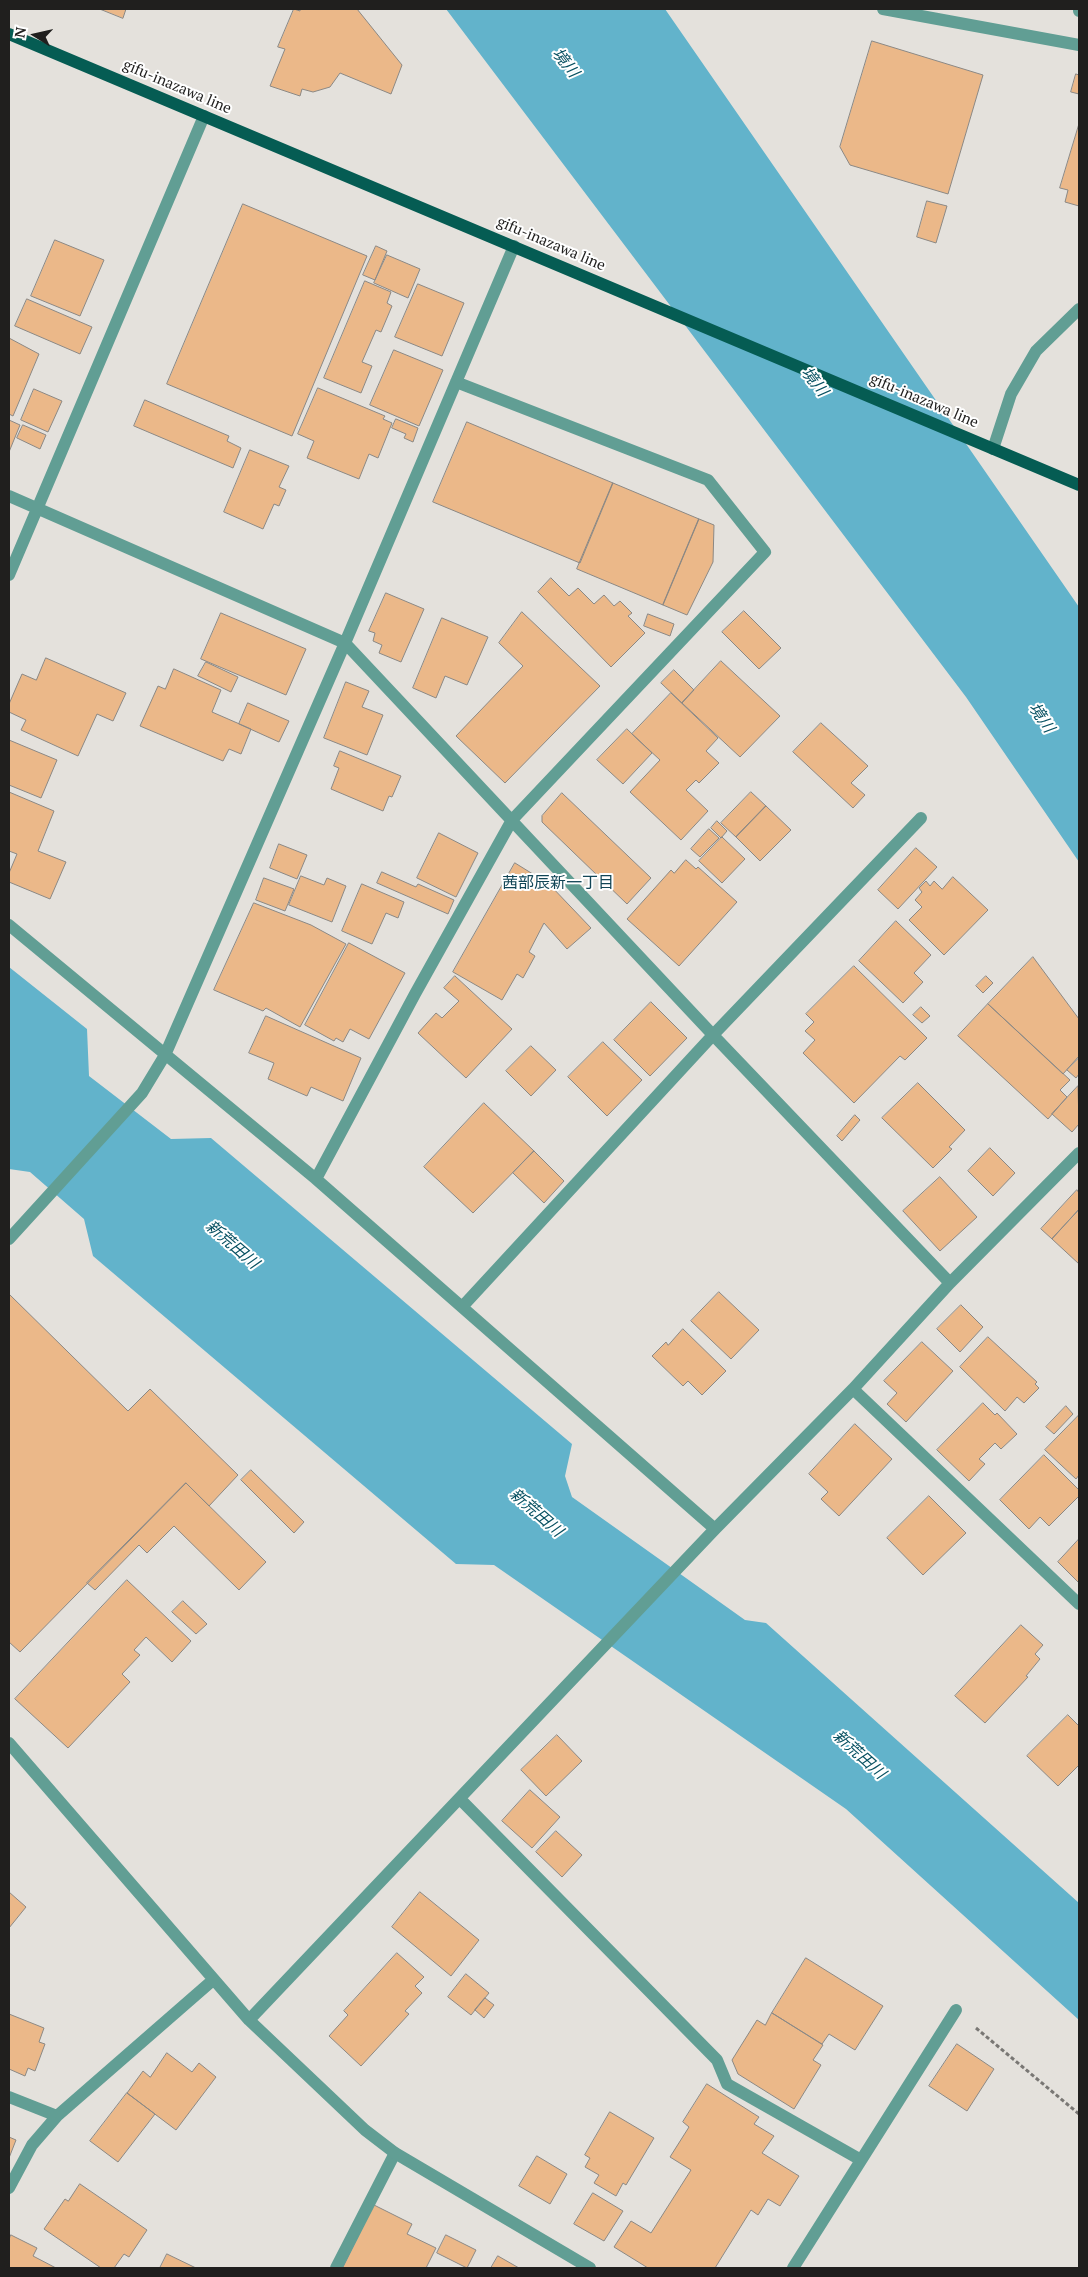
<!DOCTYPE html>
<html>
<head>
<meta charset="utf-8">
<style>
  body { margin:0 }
  #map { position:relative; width:1088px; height:2277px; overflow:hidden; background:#e4e1dc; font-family:"PT Serif",serif }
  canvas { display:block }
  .frame { position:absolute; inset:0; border:10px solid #201f1e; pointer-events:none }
  .north { position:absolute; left:10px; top:10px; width:50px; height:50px; -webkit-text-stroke:4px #fff; paint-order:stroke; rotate:280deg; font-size:14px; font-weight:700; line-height:20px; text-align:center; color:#201f1e }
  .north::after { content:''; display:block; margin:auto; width:18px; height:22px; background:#201f1e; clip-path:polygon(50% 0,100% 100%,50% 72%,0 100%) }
</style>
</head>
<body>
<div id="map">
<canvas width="1088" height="2277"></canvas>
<div class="frame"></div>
<div class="north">N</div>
</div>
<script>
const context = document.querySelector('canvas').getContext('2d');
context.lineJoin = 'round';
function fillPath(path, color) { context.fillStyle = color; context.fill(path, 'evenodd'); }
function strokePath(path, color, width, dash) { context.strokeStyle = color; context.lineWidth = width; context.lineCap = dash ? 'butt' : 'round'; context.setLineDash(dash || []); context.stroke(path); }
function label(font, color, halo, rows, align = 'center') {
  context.font = font + ' "PT Serif","Noto Sans JP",serif'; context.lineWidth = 4; context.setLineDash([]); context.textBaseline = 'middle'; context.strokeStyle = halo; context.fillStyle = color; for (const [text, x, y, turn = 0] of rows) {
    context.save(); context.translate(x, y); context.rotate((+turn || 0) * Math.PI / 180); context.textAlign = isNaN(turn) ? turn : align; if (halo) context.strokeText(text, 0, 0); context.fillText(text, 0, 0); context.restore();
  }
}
const water = new Path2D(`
  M446 9H665L1079 607V862L966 697Z
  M9 967 87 1029 89 1076 171 1139 211 1138 572 1444 565 1476 572 1497 745 1620 766 1623 1079 1903V2020L846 1809 494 1565 456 1564 93 1256 84 1219 30 1172 9 1169Z`);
const building = new Path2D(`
  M100 9H126L123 18Z
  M294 9 300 11V9H357L402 65 391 94 340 73 330 87 313 92 302 89 300 96 270 86 285 49 278 47Z
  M872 41 983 75 948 194 850 165 840 147Z
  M1076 74 1079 75V94L1071 92Z
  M1079 124V206L1065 202 1068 190 1060 188Z
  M927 201 947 206 936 243 917 237Z
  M243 204 367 256 292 436 167 384Z
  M55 240 104 260 80 316 31 296Z
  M376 246 387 251 375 280 363 275Z
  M387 255 420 269 408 298 374 283Z
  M365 281 391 292 387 303 392 306 381 332 376 330 362 362 372 366 361 393 324 378Z
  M418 284 464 303 442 356 395 337Z
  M27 299 92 327 80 354 15 326Z
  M9 338 39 354 13 416 9 414Z
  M394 350 443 370 419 426 370 405Z
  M318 388 385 416 383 419 392 423 378 458 369 454 359 479 307 458 314 441 298 434Z
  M34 389 62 401 48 432 21 420Z
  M145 400 229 436 227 441 241 448 233 468 134 426Z
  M396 419 418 428 413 442 404 438 406 434 392 428Z
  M9 420 20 425 9 452Z
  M467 422 613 483 580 563 433 502Z
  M23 425 46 435 40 449 17 438Z
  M250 450 289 466 279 487 286 490 279 506 274 504 263 529 224 512Z
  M613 483 699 519 663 605 577 569Z
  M699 519 714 525 713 562 687 615 663 605Z
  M551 578 569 596 578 588 594 604 604 595 614 606 620 601 632 613 628 616 645 633 611 667 538 592Z
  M386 593 424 609 401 662 379 653 382 645 373 641 375 633 369 631Z
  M744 611 781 648 759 669 722 632Z
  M522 612 600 686 505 783 456 736 523 666 499 643Z
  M221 613 306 649 286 695 201 659Z
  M648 614 674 624 670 636 644 626Z
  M442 618 488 637 467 685 445 676 436 698 413 688Z
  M46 658 126 693 113 721 97 714 78 756 21 730 26 720 9 712V704L22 674 36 680Z
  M721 661 780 716 740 757 682 703Z
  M206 662 238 677 231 692 198 676Z
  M174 669 221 690 212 712 251 729 241 754 229 749 223 761 140 726 158 686 165 689Z
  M674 670 694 690 682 703 661 683Z
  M346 682 369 691 362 707 383 715 367 755 324 738Z
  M671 693 718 738 706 751 719 763 699 783 696 780 686 790 708 811 681 840 630 792 660 760 632 734Z
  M248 703 289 721 279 742 239 724Z
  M821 723 868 766 851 783 865 795 853 808 793 752Z
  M627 729 652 753 623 784 597 760Z
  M9 740 57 760 41 798 9 785Z
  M340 751 401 776 392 797 389 796 383 811 331 789 339 768 334 766Z
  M9 792 54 811 38 851 66 862 50 899 9 882V873L17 854 9 851Z
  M751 792 766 806 736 837 721 823Z
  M562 793 651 878 627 904 542 822V816Z
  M766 806 791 830 760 861 736 837Z
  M717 821 727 831 721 838 711 828Z
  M709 829 719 838 700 857 691 849Z
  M439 833 478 853 456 897 417 878Z
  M722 837 745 859 722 883 699 861Z
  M279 844 307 855 297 879 270 868Z
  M916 848 937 867 898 909 878 890Z
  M686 860 696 869 698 867 737 902 679 966 627 919 671 870 674 873Z
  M515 863 549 884 591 928 567 949 544 923 529 952 535 956 523 978 517 974 502 1000 453 972Z
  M382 872 416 887 418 884 454 900 448 914 377 883Z
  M301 876 324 885 327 878 346 886 332 922 289 905Z
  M953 877 988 910 944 955 909 920 922 907 915 900 922 892 919 888 926 881 930 886 934 881 942 889Z
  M264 878 294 889 285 911 256 900Z
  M362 884 404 902 398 918 386 913 372 944 342 931Z
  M254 903 311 925 346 944 300 1027 266 1008 263 1011 214 990Z
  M896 921 931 955 914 973 923 982 903 1003 859 961Z
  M349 943 405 973 369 1039 350 1029 343 1042 336 1038 334 1041 305 1025Z
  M1033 957 1079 1019V1056L1063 1074 988 1004Z
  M854 966 927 1038 905 1060 900 1056 854 1103 803 1053 815 1040 805 1031 814 1022 806 1014Z
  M455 976 512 1029 466 1078 418 1033 436 1013 442 1018 459 1001 444 988Z
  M986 976 993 983 983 993 976 986Z
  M651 1002 687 1038 650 1076 614 1040Z
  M988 1004 1070 1080 1060 1090 1067 1097 1048 1119 958 1036Z
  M921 1007 930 1016 922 1023 913 1015Z
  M266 1016 361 1058 343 1101 311 1087 307 1096 268 1079 274 1063 249 1053Z
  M603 1042 642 1080 607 1116 568 1077Z
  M531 1046 556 1070 531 1096 506 1071Z
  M1079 1058V1074L1076 1078 1067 1070Z
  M918 1083 965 1130 949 1147 952 1149 933 1168 882 1118Z
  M1078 1086 1079 1124 1072 1132 1052 1114Z
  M484 1103 534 1151 473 1213 424 1167Z
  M855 1115 860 1120 842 1141 837 1136Z
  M990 1148 1015 1173 993 1196 968 1171Z
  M534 1151 564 1181 544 1203 513 1173Z
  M940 1177 977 1217 940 1251 903 1211Z
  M1077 1190 1079 1193V1209L1052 1239 1041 1229Z
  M1079 1210V1264L1052 1239Z
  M719 1292 759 1330 731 1359 691 1321Z
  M9 1294 128 1411 150 1389 238 1475 209 1506 186 1483 20 1652 9 1642Z
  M961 1305 983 1327 960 1352 937 1329Z
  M683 1329 726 1371 702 1395 688 1381 683 1386 652 1356 666 1342 668 1345Z
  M988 1337 1037 1382 1035 1384 1039 1388 1024 1403 1017 1397 1005 1411 960 1367Z
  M922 1342 953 1371 906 1422 887 1404 897 1393 884 1381Z
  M983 1403 995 1415 997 1413 1017 1434 1001 1449 995 1443 979 1459 985 1464 969 1481 937 1450Z
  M1066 1406 1073 1414 1054 1434 1046 1427Z
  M1079 1415V1475L1076 1479 1045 1450Z
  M855 1424 892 1459 839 1516 821 1499 828 1492 809 1474Z
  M1044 1455 1079 1490V1496L1049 1526 1040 1517 1029 1529 1000 1500Z
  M251 1470 304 1522 294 1533 241 1480Z
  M186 1483 266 1562 239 1590 174 1526 147 1553 139 1545 95 1590 87 1583Z
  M929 1496 966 1533 923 1575 887 1538Z
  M1079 1539V1583L1058 1562Z
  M127 1580 191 1641 172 1662 146 1637 134 1650 140 1655 122 1674 130 1682 68 1748 15 1699Z
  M183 1601 207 1624 196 1634 172 1612Z
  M1021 1625 1043 1645 1035 1654 1040 1659 1026 1676 1028 1677 985 1723 955 1696Z
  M1068 1715 1079 1726V1765L1058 1786 1027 1756Z
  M557 1735 582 1761 546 1796 521 1770Z
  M530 1790 560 1817 532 1848 502 1821Z
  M556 1831 582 1855 562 1877 536 1852Z
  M9 1892 26 1907 9 1928Z
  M420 1892 479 1940 451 1976 392 1927Z
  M397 1953 424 1977 415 1986 422 1993 405 2011 409 2014 361 2066 329 2036 348 2015 344 2011Z
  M806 1958 883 2006 855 2050 829 2034 822 2044 772 2013Z
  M466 1974 489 1993 471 2015 448 1997Z
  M485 1998 494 2005 484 2018 475 2010Z
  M772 2013 823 2045 813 2060 821 2065 794 2109 738 2074 732 2060 757 2020 765 2025Z
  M9 2014 44 2028 39 2042 45 2044 35 2071 28 2068 25 2076 9 2069Z
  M957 2044 994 2069 967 2111 929 2086Z
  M167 2053 192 2072 199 2063 216 2077 176 2130 127 2093 143 2071 150 2077Z
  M707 2084 759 2117 754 2124 774 2136 762 2153 799 2176 780 2206 768 2199 758 2215 751 2210 715 2268H648L614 2247 631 2221 651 2233 691 2170 670 2157 689 2127 683 2122Z
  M127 2093 155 2114 118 2162 90 2141Z
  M610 2112 654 2138 626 2185 623 2183 616 2196 594 2183 599 2175 585 2167 590 2158 585 2155Z
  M9 2137 16 2140 9 2158Z
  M537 2156 567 2174 550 2204 519 2186Z
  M80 2184 147 2230 129 2257 124 2254 114 2268H101L44 2229 65 2199 68 2201Z
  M593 2193 623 2211 604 2241 574 2224Z
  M374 2205 412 2224 407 2234 436 2248 426 2268H343Z
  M11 2235 37 2248 33 2256 56 2268H9V2240Z
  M446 2235 476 2250 467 2268 437 2253Z
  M167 2254 196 2268H160Z
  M498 2256 519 2268H491Z`);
const path = new Path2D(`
  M976 2028 1079 2114`);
const lane = new Path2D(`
  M336 2268 395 2153`);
const street = new Path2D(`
  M883 9 1079 45
  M1079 9V11
  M993 449 1011 394 1036 351 1079 309
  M9 496 345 643 713 1035 950 1283
  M9 575 204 116
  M9 925 316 1179 715 1529
  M316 1179 415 994 512 820 765 552 708 480 456 382
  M9 1239 142 1093 165 1055 345 643 514 246
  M462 1307 713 1035 921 818
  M853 1389 1079 1604
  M9 1743 249 2020 365 2130 395 2153 590 2268
  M460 1799 717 2060 727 2084 861 2160
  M249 2020 715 1529 853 1389 950 1283 1079 1153
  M9 2097 57 2116
  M9 2188 32 2145 57 2116 213 1980
  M793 2268 956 2010`);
const primary = new Path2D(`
  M9 34 1079 485`);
const streetNames = [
  ["gifu-inazawa line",177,87,23],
  ["gifu-inazawa line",551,244,23],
  ["gifu-inazawa line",924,401,23]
];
const waterNames = [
  ["境川",565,63,52],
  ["境川",814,382,52],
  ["境川",1041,718,56],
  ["新荒田川",232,1245,41],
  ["新荒田川",536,1513,41],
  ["新荒田川",859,1755,42]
];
const neighbourhoodNames = [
  ["茜部辰新一丁目",558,883]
];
fillPath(water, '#62b3cb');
fillPath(building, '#ebb889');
strokePath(building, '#8b8884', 1);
strokePath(path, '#797774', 3, [4, 2.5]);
strokePath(lane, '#619e94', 12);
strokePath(street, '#619e94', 12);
strokePath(primary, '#055c53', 12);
label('15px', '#201f1e', '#fff', streetNames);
label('italic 16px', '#075061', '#fff', waterNames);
label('16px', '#114556', '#fff', neighbourhoodNames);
</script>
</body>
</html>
